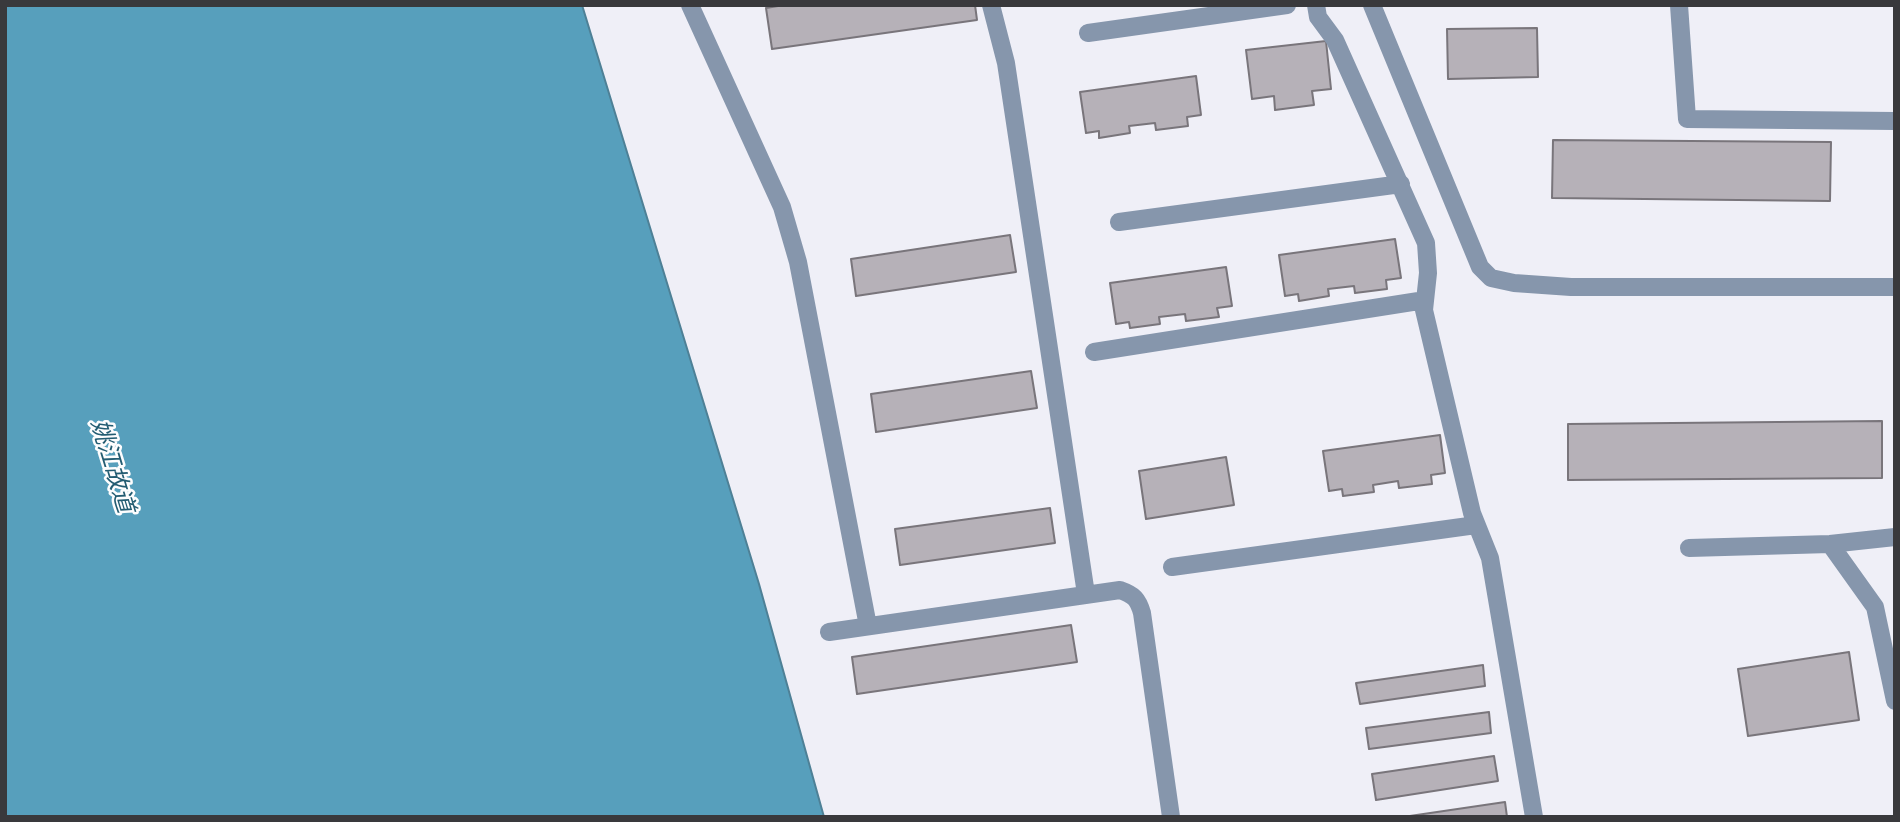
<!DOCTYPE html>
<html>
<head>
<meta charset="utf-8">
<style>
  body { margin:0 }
  #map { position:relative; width:1900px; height:822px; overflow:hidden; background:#efeff7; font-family:Cabin,sans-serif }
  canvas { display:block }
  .frame { position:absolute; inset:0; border:7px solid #39393c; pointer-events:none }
</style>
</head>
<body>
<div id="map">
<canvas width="1900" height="822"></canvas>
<div class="frame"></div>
</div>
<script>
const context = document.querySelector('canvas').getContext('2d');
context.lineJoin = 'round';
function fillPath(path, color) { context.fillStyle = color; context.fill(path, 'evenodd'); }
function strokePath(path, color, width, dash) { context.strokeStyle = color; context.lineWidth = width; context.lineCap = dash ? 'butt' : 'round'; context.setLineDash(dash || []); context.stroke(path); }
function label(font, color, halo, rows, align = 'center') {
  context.font = font + ' Cabin,"Noto Sans SC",sans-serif'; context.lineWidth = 5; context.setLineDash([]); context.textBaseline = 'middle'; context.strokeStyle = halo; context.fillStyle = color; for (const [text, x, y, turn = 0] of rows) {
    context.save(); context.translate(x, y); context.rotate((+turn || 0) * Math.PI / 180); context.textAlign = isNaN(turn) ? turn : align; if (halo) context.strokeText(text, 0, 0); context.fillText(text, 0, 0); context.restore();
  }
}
const water = new Path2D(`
  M5 5H582L759 584 824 817H5Z`);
const building = new Path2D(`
  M784 5H975L977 20 772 49 766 8Z
  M1537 28 1538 77 1448 79 1447 29Z
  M1326 41 1331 89 1312 91 1314 105 1275 110 1274 96 1252 99 1246 50Z
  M1196 76 1201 115 1187 117 1188 126 1156 130 1155 123 1129 126 1130 133 1099 138V131L1086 133 1080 92Z
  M1553 140 1831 142 1830 201 1552 198Z
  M1010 235 1016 272 856 296 851 259Z
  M1395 239 1401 278 1386 280 1387 289 1355 293 1354 286 1328 289 1329 296 1299 301 1298 294 1285 296 1279 255Z
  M1226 267 1232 306 1217 308 1219 317 1186 321 1185 314 1159 317 1160 324 1130 328 1129 322 1116 324 1110 283Z
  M1031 371 1037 408 876 432 871 394Z
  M1882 421V478L1568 480V424Z
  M1440 435 1445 473 1431 475 1432 484 1399 488 1398 481 1373 485 1374 492 1343 496 1342 489 1329 491 1323 451Z
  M1226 457 1234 505 1146 519 1139 471Z
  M1050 508 1055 543 900 565 895 529Z
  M1071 625 1077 662 857 694 852 657Z
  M1849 652 1859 720 1748 736 1738 669Z
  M1483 665 1485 686 1360 704 1356 683Z
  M1489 712 1491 733 1369 749 1366 728Z
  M1494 756 1498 781 1376 800 1372 774Z
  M1505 802 1507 817H1403Z`);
const minor = new Path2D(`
  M690 5 782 207 798 262 868 626
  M991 5 1006 63 1086 594
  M1316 5 1318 17 1335 40 1426 243 1428 273 1424 310 1472 513 1490 558 1534 817
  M1372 5 1480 267 1491 278 1514 283 1571 287H1895
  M1679 5 1687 119 1895 121
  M1088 33 1287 5
  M1119 222 1401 184
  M1094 352 1425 300
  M1830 544 1875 607 1895 701
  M1689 548 1830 544 1895 537
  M1172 567 1476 525
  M829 632 1120 590C1134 595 1138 599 1142 613L1171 817`);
const waterNames = [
  ["姚江故道",112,466,73]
];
fillPath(water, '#579fbc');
strokePath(water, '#4e8096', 2);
fillPath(building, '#b6b1b8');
strokePath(building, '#79757b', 2);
strokePath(minor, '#8696ac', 18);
label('italic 24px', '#235c72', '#fdfdfe', waterNames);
</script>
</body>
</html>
